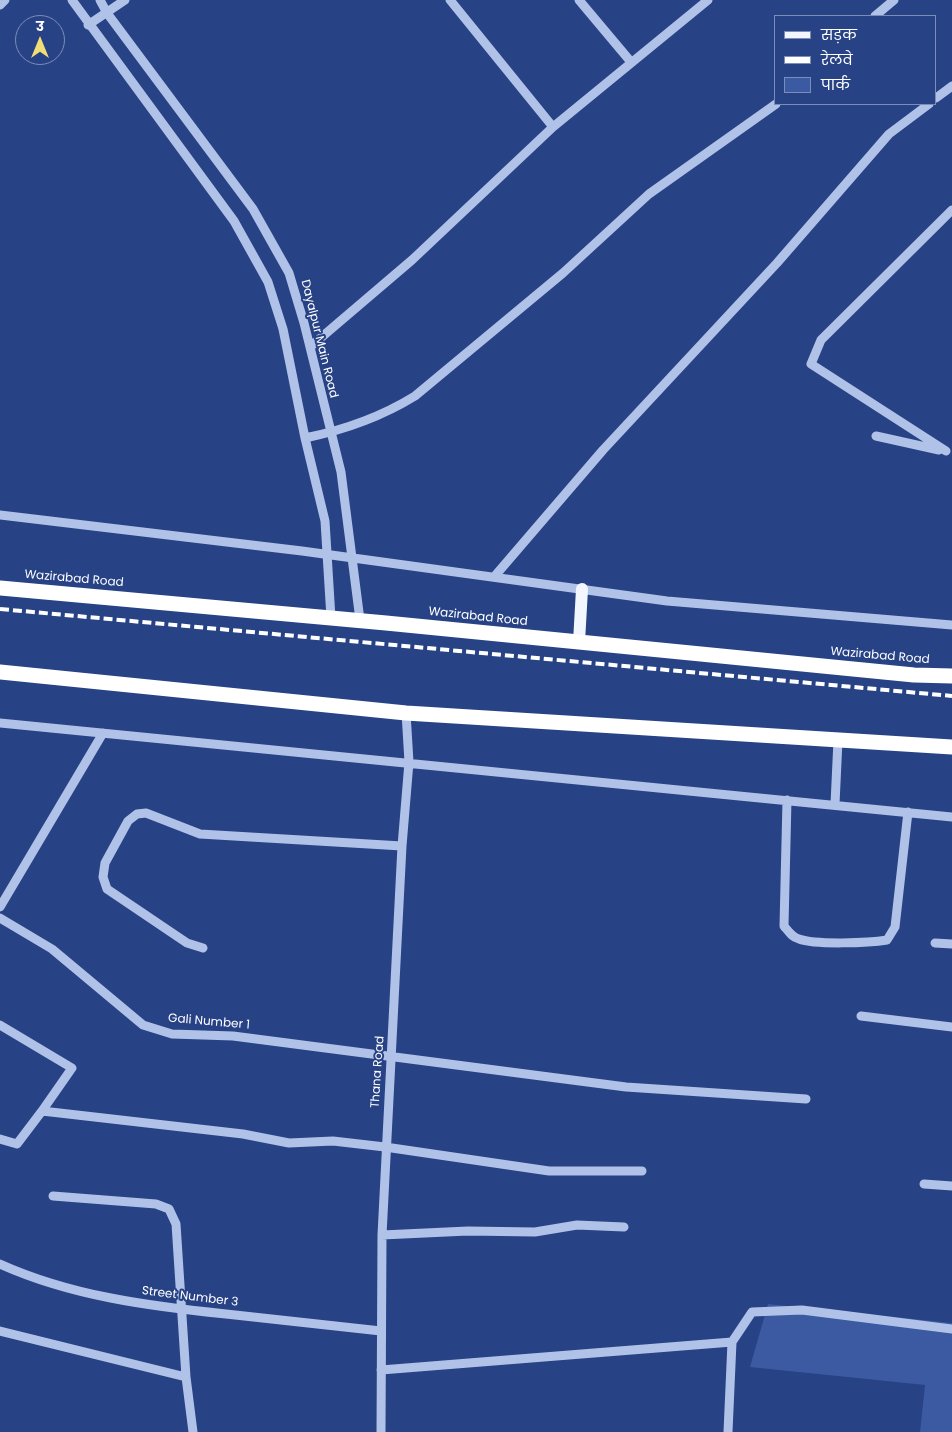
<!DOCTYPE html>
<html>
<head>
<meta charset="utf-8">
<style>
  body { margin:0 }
  #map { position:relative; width:952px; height:1432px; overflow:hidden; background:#274285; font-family:Poppins,"Noto Sans Devanagari",sans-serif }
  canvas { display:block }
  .legend { position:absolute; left:774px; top:15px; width:162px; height:90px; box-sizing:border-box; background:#274285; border:1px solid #7d8eb6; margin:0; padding:6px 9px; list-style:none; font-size:15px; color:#fff }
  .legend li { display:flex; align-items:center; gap:10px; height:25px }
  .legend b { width:25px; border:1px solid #7d8eb6 }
  .north { position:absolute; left:15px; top:15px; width:50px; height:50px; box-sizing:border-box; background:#274285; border:1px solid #7d8eb6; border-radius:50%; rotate:0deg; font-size:14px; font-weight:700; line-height:20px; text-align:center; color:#fff }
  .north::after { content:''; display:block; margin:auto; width:18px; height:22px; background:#f0df77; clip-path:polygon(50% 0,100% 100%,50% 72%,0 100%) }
</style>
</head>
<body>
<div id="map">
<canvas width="952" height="1432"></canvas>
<ul class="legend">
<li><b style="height:6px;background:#f3f6fe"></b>सड़क</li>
<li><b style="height:6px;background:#fff"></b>रेलवे</li>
<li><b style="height:14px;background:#3b5aa2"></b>पार्क</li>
</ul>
<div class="north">उ</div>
</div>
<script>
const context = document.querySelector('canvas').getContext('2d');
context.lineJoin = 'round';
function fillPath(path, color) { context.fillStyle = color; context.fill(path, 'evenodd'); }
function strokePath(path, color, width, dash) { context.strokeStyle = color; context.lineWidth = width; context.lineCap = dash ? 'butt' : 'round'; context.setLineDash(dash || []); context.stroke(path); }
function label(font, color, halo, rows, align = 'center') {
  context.font = font + ' Poppins,sans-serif'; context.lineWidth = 4; context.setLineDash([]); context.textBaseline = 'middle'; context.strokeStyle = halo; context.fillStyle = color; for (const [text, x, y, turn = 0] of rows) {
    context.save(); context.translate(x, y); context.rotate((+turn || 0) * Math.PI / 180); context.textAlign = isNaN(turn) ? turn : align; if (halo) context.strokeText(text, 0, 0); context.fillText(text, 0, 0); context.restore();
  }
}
const green = new Path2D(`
  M768 1304 952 1323V1432H920L925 1385 750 1367Z`);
const minor = new Path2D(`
  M72 0 234 221 268 282 283 329 305 438 325 521 331 618
  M100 0 107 13 253 209 289 273 304 323 341 472 360 620
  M450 0 553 127
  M579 0 631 62
  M0 5 5 0
  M875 16 894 0
  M88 25 125 0
  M936 98 952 86
  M310 347 412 260 553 127 708 0
  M876 436 939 450
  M305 438C344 430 381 417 415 396L563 273 649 194 776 104
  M946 451 811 364 821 340 952 210
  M0 515 302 551 667 601 952 625
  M494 577 603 450 777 263 889 134 929 104
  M0 723 952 817
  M787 800 784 926C789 932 792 937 799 939 815 945 869 943 887 940L895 927 908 812
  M835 804 838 740
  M0 907 103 733
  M0 918 52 949 143 1025 172 1034 233 1036 626 1087 806 1099
  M935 943 952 944
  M203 948 187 943 107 889 103 877 105 863 128 821 137 814 146 813 200 834 402 846
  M861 1016 952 1027
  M0 1025 72 1068 42 1111
  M0 1139 17 1144 42 1111 243 1134 289 1143 333 1141 385 1147 549 1171H642
  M924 1184 952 1186
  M53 1196 156 1204 169 1209 176 1224 186 1377 193 1432
  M382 1235 468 1231 535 1232 577 1225 624 1227
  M0 1264C71 1296 149 1306 226 1314 278 1320 329 1325 381 1331
  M0 1331 186 1377
  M381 1370 732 1342
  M381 1432 382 1235 402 846 409 762 406 713
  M728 1432 732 1342 752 1312 802 1310 952 1329`);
const major = new Path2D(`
  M579 642 582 589`);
const highway = new Path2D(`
  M0 588 386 623 914 675 952 676
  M0 672 406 713 952 747`);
const rail = new Path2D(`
  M0 590 952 677
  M0 609 952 696`);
const streetNames = [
  ["Dayalpur Main Road",319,339,76],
  ["Wazirabad Road",74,579,5],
  ["Wazirabad Road",478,617,6],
  ["Wazirabad Road",880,656,5],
  ["Gali Number 1",209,1022,5],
  ["Thana Road",378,1072,-86],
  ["Street Number 3",190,1297,7]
];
fillPath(green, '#3b5aa2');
strokePath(minor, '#b1c2e8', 9);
strokePath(major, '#f3f6fe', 12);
strokePath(highway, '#fff', 15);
strokePath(rail, '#fff', 4, [9, 4]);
label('12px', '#fff', '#274285', streetNames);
</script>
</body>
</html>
